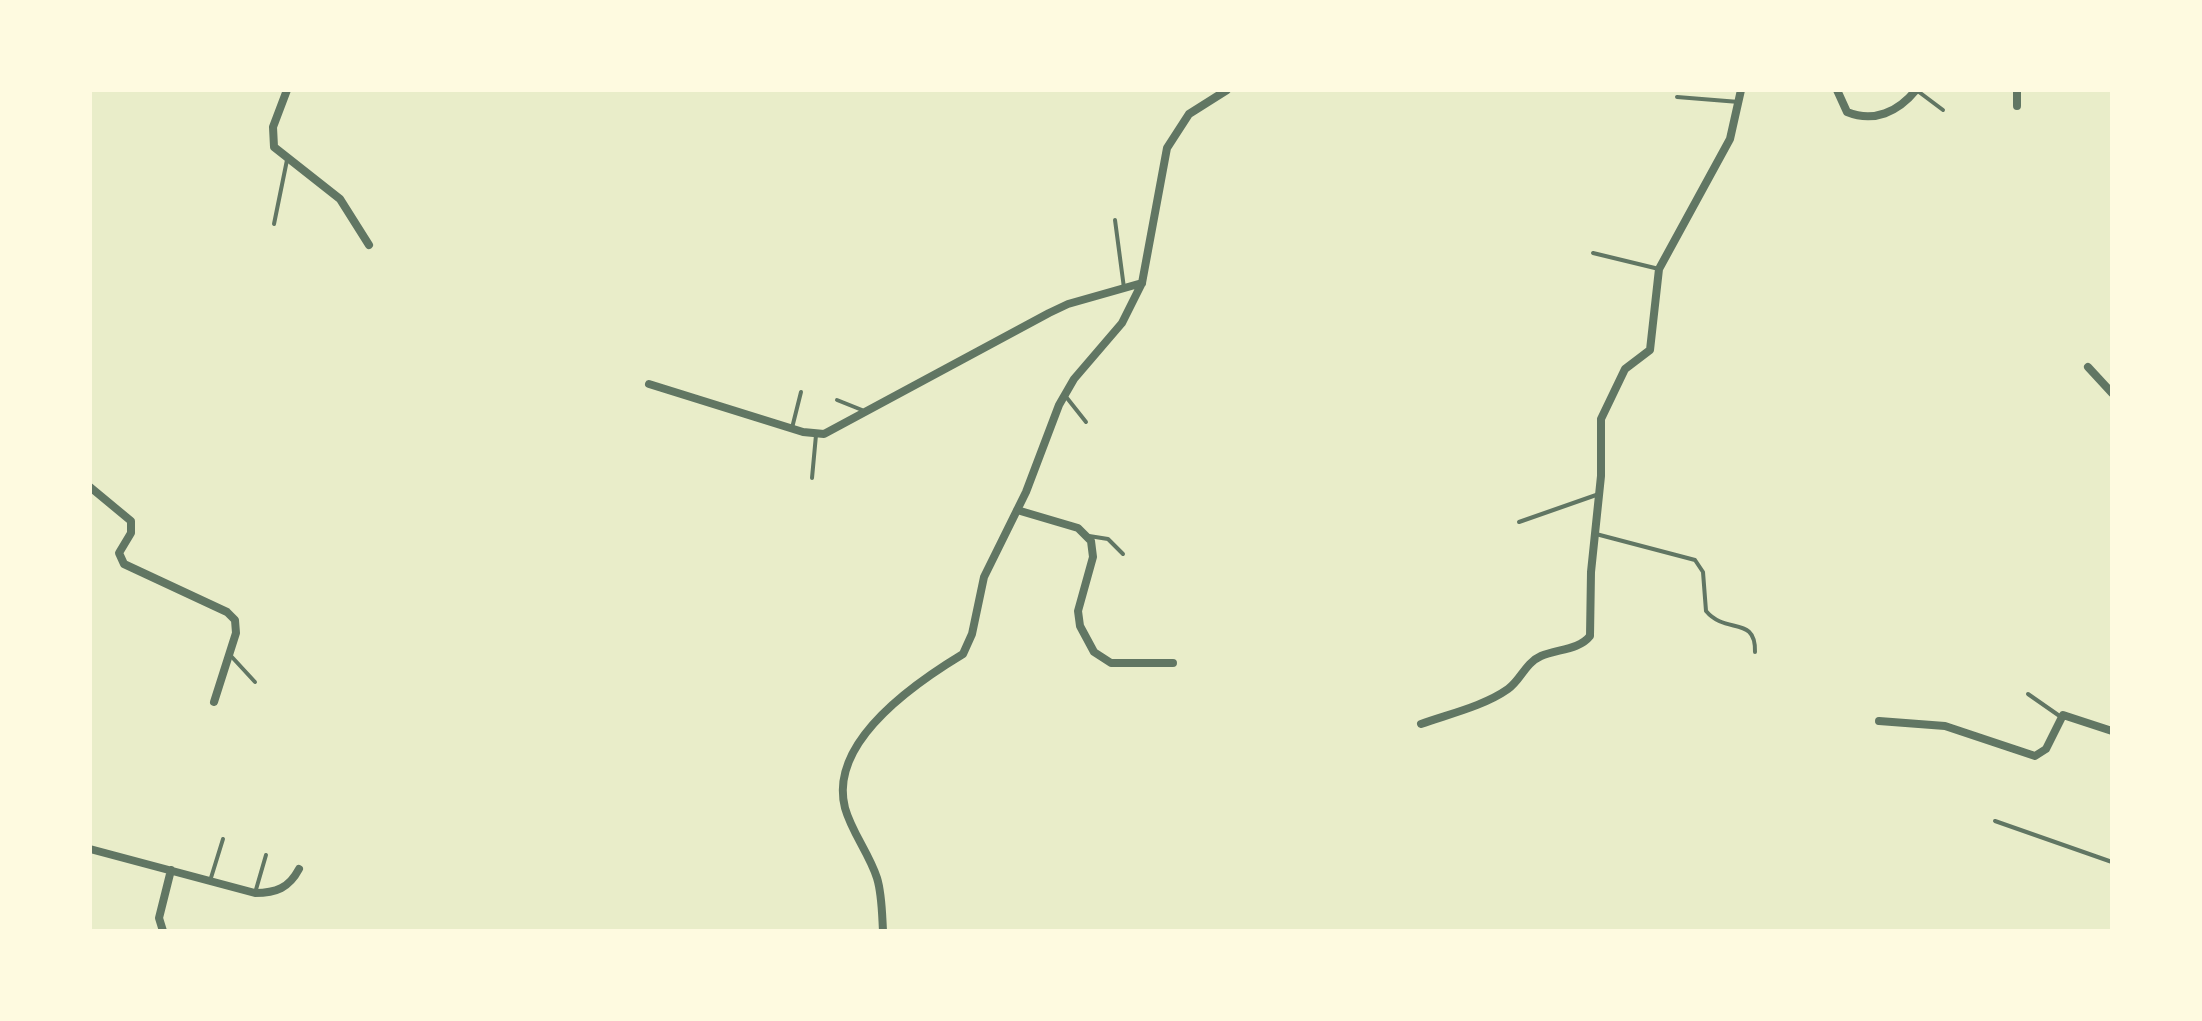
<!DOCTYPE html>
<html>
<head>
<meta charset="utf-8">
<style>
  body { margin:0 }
  #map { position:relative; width:2202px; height:1021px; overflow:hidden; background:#e9edc9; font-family:"PT Sans",sans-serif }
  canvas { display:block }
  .frame { position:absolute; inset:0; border:92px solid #fefae0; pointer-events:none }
</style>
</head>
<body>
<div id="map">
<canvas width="2202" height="1021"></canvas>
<div class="frame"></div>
</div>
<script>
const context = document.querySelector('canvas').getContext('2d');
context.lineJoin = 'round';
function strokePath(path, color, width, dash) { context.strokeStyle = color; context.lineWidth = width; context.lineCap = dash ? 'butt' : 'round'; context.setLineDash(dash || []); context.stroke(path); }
const service = new Path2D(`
  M1919 92 1943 110
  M1677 97 1739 102
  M1115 220 1124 288
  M274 224 287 160
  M1593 253 1659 269
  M1067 398 1086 422
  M837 400 862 410
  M792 428 801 392
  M812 478 816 435
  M1519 522 1599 494
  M1596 534 1695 560 1703 572 1706 611C1726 635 1756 615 1755 652
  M1089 536 1108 539 1123 554
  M231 656 255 682
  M2028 694 2061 717
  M1995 821 2112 862
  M210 881 223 839
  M255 893 266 855`);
const minor = new Path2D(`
  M287 90 273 127 274 147 340 199 369 245
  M1837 90 1847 112C1874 123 1898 112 1916 90
  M2017 106V90
  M2088 367 2112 393
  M649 384 803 432 824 434 1049 313 1068 304 1142 283
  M90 487 131 521V533L119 553 124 564 227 612 235 620 236 633 214 702
  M1017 510 1078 528 1091 541 1093 557 1078 611 1080 626 1094 652 1111 663H1173
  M1879 721 1945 726 2035 756 2046 749 2063 715 2112 731
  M1421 724C1449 714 1484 706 1508 689 1521 680 1525 663 1541 656 1557 649 1579 650 1590 636L1591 572 1601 476V419L1625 369 1650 350 1659 269 1730 139 1741 90
  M90 849 255 893C276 893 289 888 299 869
  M163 931 159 918 171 870
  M883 931C882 914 882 894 877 878 869 853 852 833 845 808 828 742 915 683 963 654L972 634 984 577 1026 492 1059 405 1074 379 1122 323 1142 283 1167 148 1189 114 1227 90`);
strokePath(service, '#617663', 4);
strokePath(minor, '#617663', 8);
</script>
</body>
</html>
